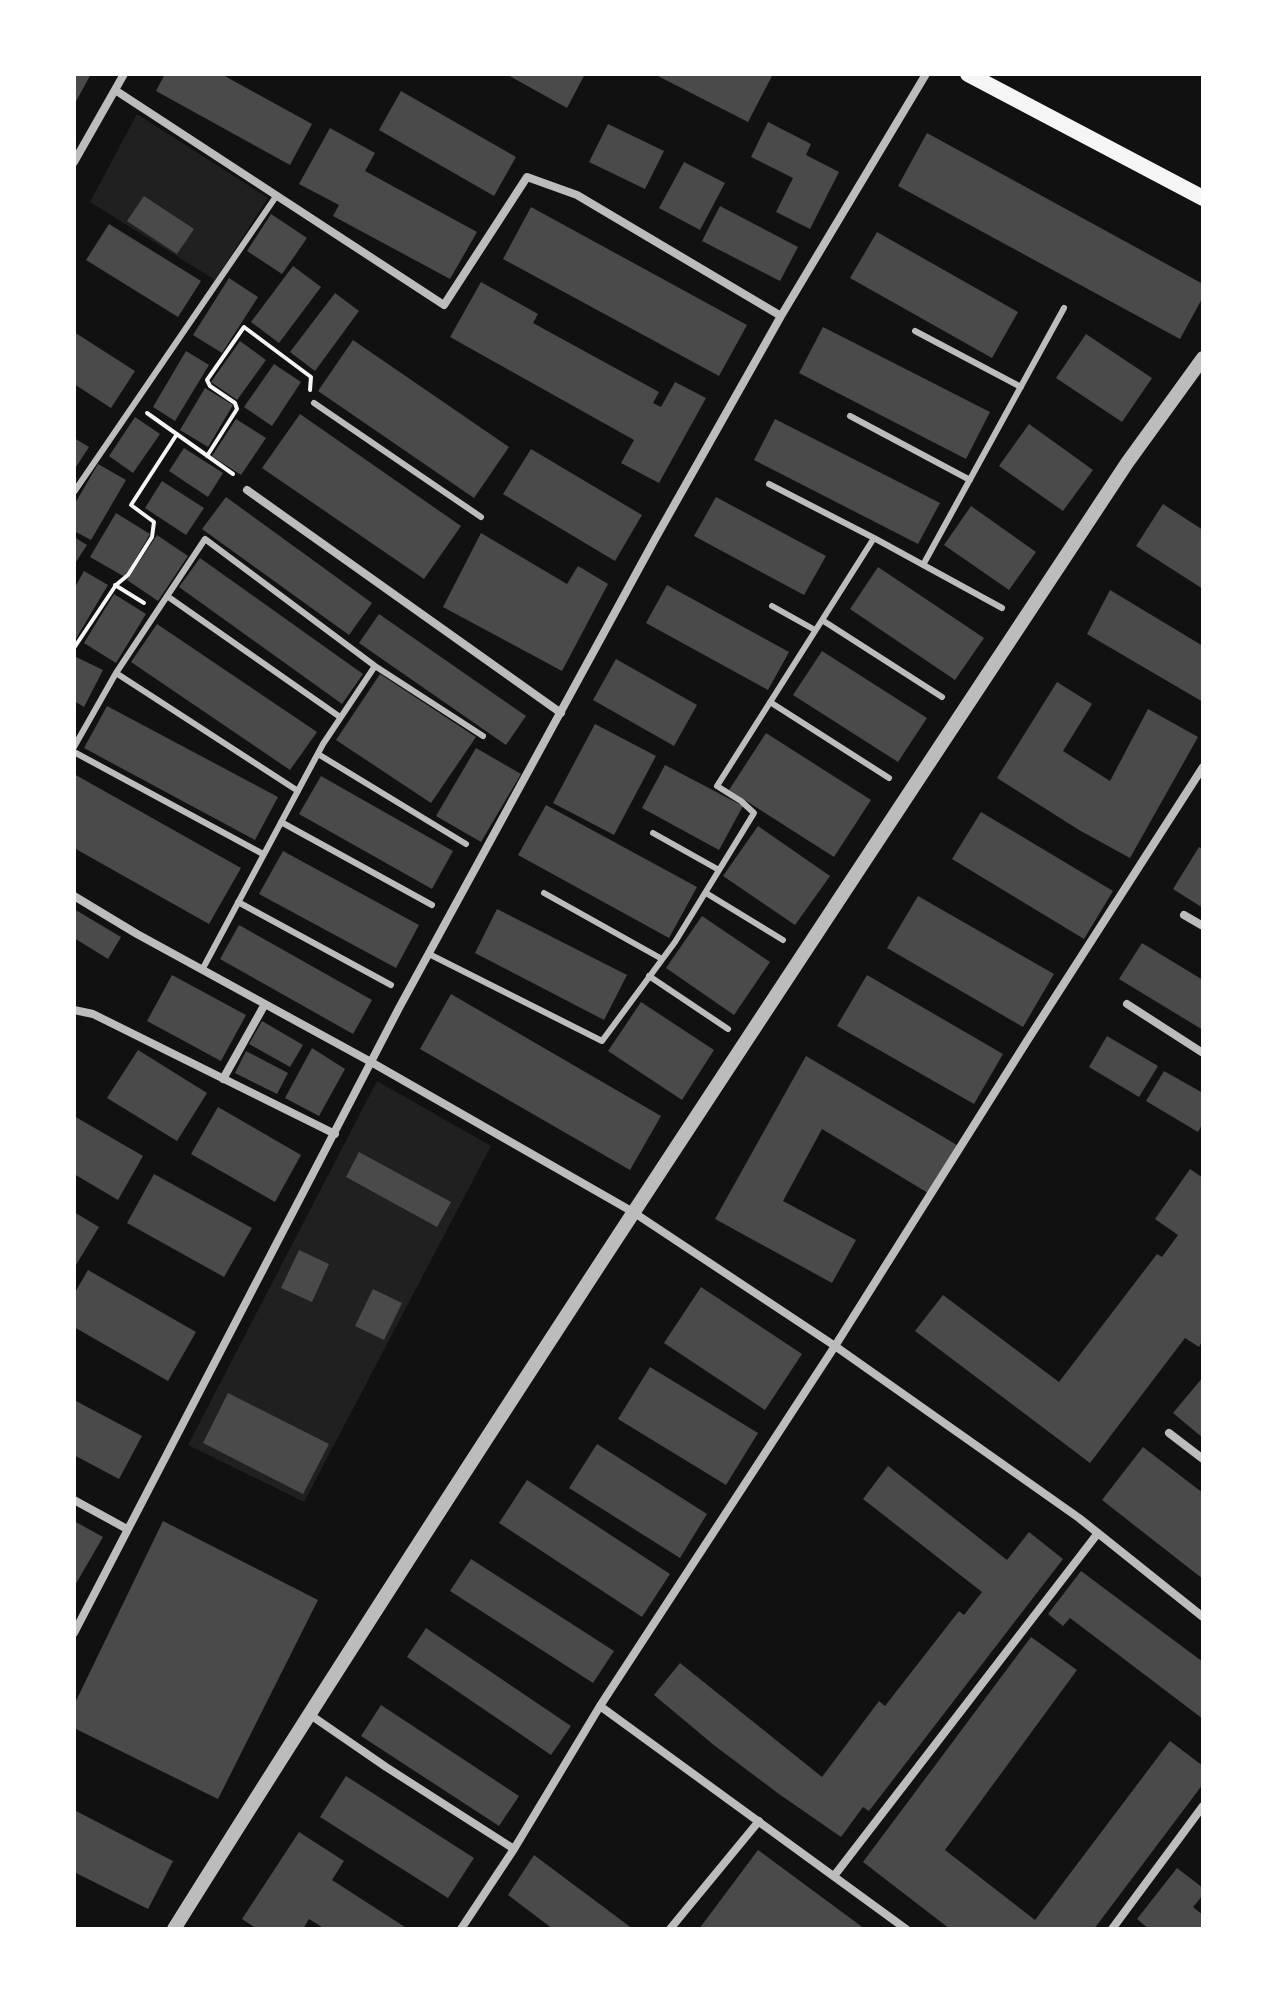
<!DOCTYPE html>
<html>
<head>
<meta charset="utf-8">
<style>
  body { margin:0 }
  #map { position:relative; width:1277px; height:2003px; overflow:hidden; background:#111; font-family:Roboto,sans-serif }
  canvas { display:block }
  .frame { position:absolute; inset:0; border:76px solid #fff; pointer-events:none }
</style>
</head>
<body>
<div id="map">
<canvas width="1277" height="2003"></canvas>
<div class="frame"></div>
</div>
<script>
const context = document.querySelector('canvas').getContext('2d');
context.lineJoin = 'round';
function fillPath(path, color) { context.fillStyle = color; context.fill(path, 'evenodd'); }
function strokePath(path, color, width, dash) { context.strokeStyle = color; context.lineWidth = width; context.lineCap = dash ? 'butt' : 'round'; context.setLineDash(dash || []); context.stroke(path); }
const green = new Path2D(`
  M137 114 268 198 215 280 90 202Z
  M377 1081 491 1146 304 1502 188 1445Z`);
const building = new Path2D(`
  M74 74H91L74 105Z
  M165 74H221L312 124 290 165 156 91Z
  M506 74H585L567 108Z
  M654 74H773L748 122Z
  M401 91 516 157 494 196 379 130Z
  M768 122 811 144 806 155 839 172 810 229 776 212 793 178 751 157Z
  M608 124 664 151 645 189 589 162Z
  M330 128 375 153 365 171 477 232 450 279 333 216 339 205 299 184Z
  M927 133 1203 284V297L1180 339 898 186Z
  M684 162 725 183 700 230 659 208Z
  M144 196 194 229 177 254 127 221Z
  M720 206 798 247 780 281 702 241Z
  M531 207 747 325 719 376 503 259Z
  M271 214 307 238 282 274 247 251Z
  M109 224 201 281 178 317 86 260Z
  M877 232 1018 312 992 358 850 278Z
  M293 266 321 287 279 343 251 322Z
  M229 278 258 297 222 353 193 335Z
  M481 282 538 314 533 323 659 392 653 403 661 407 675 382 706 398 659 483 621 463 634 440 450 337Z
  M335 293 359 311 315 371 290 352Z
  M823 327 990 412 966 459 799 373Z
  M74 332 135 371 111 408 74 384Z
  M1086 334 1152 378 1122 422 1056 378Z
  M353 340 509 447 474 498 318 391Z
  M240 341 266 360 237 400 211 382Z
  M186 351 209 365 175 421 153 407Z
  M274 364 301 382 272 426 244 407Z
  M205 388 233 405 208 447 180 430Z
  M300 414 461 526 424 579 262 468Z
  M135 417 160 434 133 473 109 456Z
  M236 419 266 438 241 475 212 456Z
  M775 419 940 503 918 544 754 460Z
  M1029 424 1093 470 1063 511 999 466Z
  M74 438 89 447 74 470Z
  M184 448 223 473 208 497 169 471Z
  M531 449 642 515 615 561 503 494Z
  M98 464 126 480 91 540 74 531V505Z
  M162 481 204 508 186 535 145 508Z
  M226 497 372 603 349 635 202 529Z
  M716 497 826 556 804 595 694 536Z
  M1163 504 1203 530V589L1136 546Z
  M971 506 1036 552 1009 590 944 545Z
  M116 513 150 534 125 577 90 557Z
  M481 533 567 584 578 566 608 584 562 671 443 607Z
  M157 535 188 556 158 601 127 580Z
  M74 537 87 545 74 565Z
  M200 558 363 674 342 704 179 587Z
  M878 567 984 638 955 680 850 609Z
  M84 571 108 585 74 642V589Z
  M667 585 789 652 768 690 646 623Z
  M1110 590 1203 646V702L1087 634Z
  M114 594 146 614 116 663 84 643Z
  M379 614 526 716 506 745 359 643Z
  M157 624 317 732 290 770 131 662Z
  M822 651 927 718 898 762 793 695Z
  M74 656 103 670 84 707 74 701Z
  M616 659 697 705 674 746 593 700Z
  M380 674 476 737 431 803 336 740Z
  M1057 682 1092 704 1063 751 1110 781 1148 709 1198 737 1130 858 1079 830 997 778Z
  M107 706 278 797 255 840 84 748Z
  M595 724 656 756 614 835 553 803Z
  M766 733 871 800 834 857 729 790Z
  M476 748 521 774 481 842 436 816Z
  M665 765 743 806 719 850 642 808Z
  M74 774 241 868 209 924 74 848Z
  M321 776 453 851 432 889 299 814Z
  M546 805 697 887 669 938 518 855Z
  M981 812 1113 891 1084 939 952 859Z
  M758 826 830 876 795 925 723 876Z
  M1199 847 1203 849V908L1173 889Z
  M283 851 419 925 396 968 259 894Z
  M918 896 1054 974 1023 1027 887 948Z
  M74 909 121 937 108 959 74 938Z
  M497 909 627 975 604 1020 475 953Z
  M702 916 770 962 734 1015 666 968Z
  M239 925 372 1000 353 1034 220 959Z
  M1142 943 1203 980V1030L1119 979Z
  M172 975 246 1015 221 1061 147 1021Z
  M867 975 1003 1054 974 1104 837 1026Z
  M451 994 661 1116 630 1170 420 1049Z
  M641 1002 714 1050 682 1100 608 1051Z
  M262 1021 303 1045 290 1067 249 1044Z
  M1107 1036 1158 1066 1139 1097 1089 1067Z
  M312 1048 345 1069 319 1116 285 1098Z
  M138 1050 207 1093 177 1141 107 1098Z
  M246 1051 288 1073 277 1094 235 1073Z
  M806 1056 957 1145 928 1193 822 1129 783 1201 856 1240 832 1283 715 1219Z
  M1164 1071 1203 1093V1123L1198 1132 1146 1101Z
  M218 1107 301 1155 275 1202 191 1154Z
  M74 1116 143 1156 118 1200 74 1174Z
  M359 1152 451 1202 437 1227 346 1177Z
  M1190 1169 1203 1178V1340L1199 1347 1185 1338 1090 1463 915 1331 943 1295 1059 1382 1157 1254 1162 1257 1178 1235 1155 1219Z
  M154 1174 252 1228 224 1277 127 1223Z
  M74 1212 99 1227 76 1265 74 1264Z
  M299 1250 329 1264 312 1302 281 1288Z
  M88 1270 196 1332 168 1381 74 1327V1294Z
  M701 1287 802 1354 765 1410 664 1343Z
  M373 1289 402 1303 384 1340 355 1326Z
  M650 1367 758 1433 726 1485 618 1419Z
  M1203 1377V1438L1173 1413Z
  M228 1393 329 1444 303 1494 203 1443Z
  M74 1400 142 1436 119 1479 74 1455Z
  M597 1444 707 1514 680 1558 569 1488Z
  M1143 1447 1203 1493V1579L1102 1500Z
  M888 1466 1007 1560 1029 1532 1063 1559 869 1811 863 1807 841 1837 779 1794 715 1746 654 1695 680 1663 822 1777 879 1701 885 1706 959 1611 964 1615 982 1592 863 1499Z
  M527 1480 670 1574 642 1617 499 1523Z
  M74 1521 103 1537 74 1587Z
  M163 1521 318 1600 218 1799 74 1728V1705Z
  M471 1559 614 1651 593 1683 450 1591Z
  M1081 1571 1203 1662V1719L1070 1618 1063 1626 1048 1614Z
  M426 1628 571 1726 551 1755 407 1657Z
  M1031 1637 1077 1670 945 1850 1035 1920 1170 1741 1203 1766V1784L1094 1929H950L863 1862Z
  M381 1705 519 1796 499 1826 361 1736Z
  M346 1776 474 1858 448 1898 320 1817Z
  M74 1810 173 1861 148 1909 74 1872Z
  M299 1832 344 1861 332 1880 408 1929H325L309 1919 303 1929H257L242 1919Z
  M758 1850 865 1929H699Z
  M534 1855 633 1929H553L508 1895Z
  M1177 1868 1203 1888V1895L1193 1907 1203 1915V1929H1149L1137 1919Z`);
const path = new Path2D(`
  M147 413 233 474
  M207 456 237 409 235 403 210 386 207 380 244 327 311 377 310 390
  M115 585 144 603
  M74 648 116 585 128 575 152 537 154 522 131 505 177 434`);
const service = new Path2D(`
  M915 331 1021 387
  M314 403 481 517
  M850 416 970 480
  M769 484 874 538 1002 608
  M74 492 277 195
  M923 565 1064 308
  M167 596 340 717
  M772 606 815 630
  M822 620 942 697
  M116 673 298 791
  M770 702 889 778
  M74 747 116 673 205 539 375 666 483 736
  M74 752 263 854
  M318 754 466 844
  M281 822 432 905
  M653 833 719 870
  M544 893 662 959
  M706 893 783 940
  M238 902 391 985
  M429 954 602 1041 675 942 754 813 741 801 717 786 874 538
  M202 970 323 744 375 666
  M649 976 728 1029`);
const minor = new Path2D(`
  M115 90 444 305 527 177 577 195 781 316
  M74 162 124 74
  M247 490 561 713
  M74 896 137 934 371 1062 633 1212 835 1346 1079 1518 1203 1617
  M1184 915 1203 926
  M1127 1004 1203 1053
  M74 1010 93 1014 335 1134
  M223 1079 265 1004
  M1169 1433 1203 1459
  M74 1500 127 1529
  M74 1633 399 1008 655 539 781 316 926 74
  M600 1706 906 1929
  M309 1714 386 1767 514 1849
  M834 1876 1098 1533
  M461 1929 514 1849 600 1706 835 1346 1027 1041 1203 767
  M670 1929 759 1821
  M1112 1929 1203 1806`);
const tertiary = new Path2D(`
  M174 1929C483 1435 806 950 1127 463L1203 358`);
const secondary = new Path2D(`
  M968 74 1203 198`);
fillPath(green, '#202020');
fillPath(building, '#4a4a4a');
strokePath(path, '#f5f5f5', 4);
strokePath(service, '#bcbcbc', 6);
strokePath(minor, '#bcbcbc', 8);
strokePath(tertiary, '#bcbcbc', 14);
strokePath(secondary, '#f5f5f5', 16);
</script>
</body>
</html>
